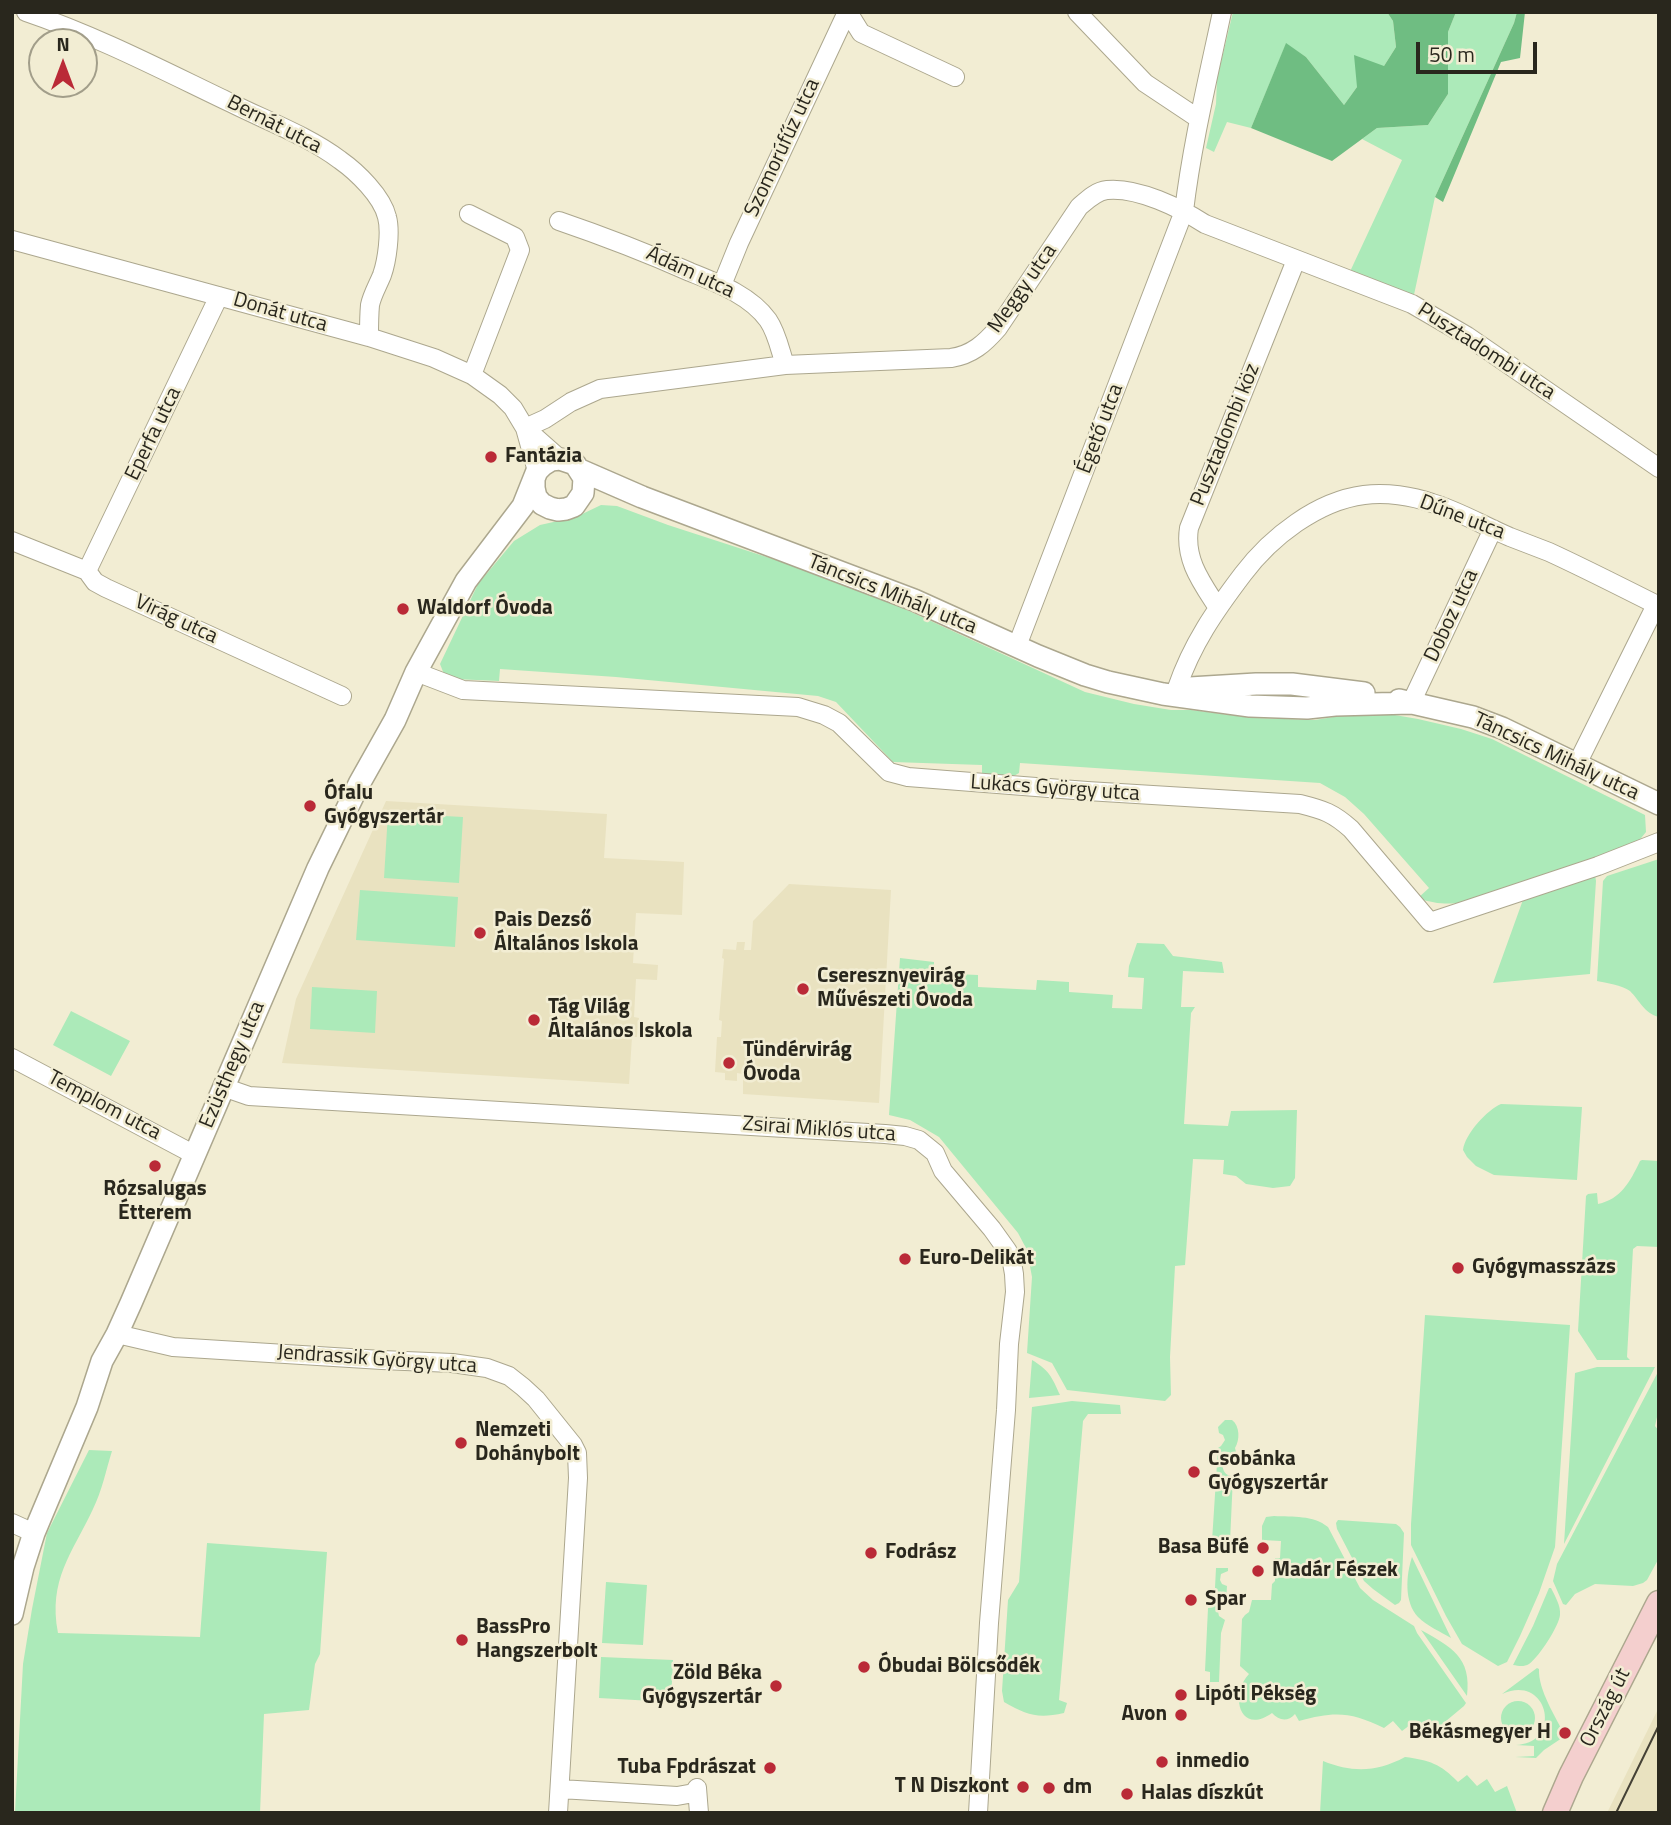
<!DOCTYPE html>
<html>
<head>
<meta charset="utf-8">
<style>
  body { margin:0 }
  #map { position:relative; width:1671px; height:1825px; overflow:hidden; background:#f2edd3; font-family:"Titillium Web",sans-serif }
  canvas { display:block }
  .frame { position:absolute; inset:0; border:14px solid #29271d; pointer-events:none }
  .north { position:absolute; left:28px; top:28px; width:70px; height:70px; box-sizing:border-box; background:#f2edd3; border:2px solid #a29e8a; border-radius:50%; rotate:0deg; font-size:19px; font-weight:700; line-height:28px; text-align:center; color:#29271d }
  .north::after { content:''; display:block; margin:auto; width:24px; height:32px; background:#ba2a37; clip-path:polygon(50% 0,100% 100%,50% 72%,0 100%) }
  .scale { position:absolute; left:1416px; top:42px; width:121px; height:32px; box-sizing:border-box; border:4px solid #29271d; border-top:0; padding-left:9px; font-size:21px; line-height:24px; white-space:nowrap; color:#29271d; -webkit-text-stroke:5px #f2edd3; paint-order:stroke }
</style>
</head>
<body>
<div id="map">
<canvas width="1671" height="1825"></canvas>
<div class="frame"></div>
<div class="north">N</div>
<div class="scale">50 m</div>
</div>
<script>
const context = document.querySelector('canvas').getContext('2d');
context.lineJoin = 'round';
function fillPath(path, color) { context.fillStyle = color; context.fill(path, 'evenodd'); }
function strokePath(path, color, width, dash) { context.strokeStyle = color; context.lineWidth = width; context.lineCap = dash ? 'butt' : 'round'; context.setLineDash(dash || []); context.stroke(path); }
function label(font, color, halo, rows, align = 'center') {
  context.font = font + ' "Titillium Web",sans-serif'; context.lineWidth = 5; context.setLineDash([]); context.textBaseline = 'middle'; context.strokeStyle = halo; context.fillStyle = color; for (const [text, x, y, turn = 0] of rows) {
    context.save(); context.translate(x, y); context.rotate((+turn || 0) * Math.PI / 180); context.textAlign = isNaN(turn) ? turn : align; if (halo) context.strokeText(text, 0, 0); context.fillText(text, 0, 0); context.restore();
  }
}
const built = new Path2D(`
  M386 801 607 814 604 858 684 862 682 915 636 913 633 963 658 965 657 980 636 979 634 1017 639 1018 637 1037H632L629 1084 282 1063 296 999Z
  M789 884 891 890 879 1103 743 1094V1074L737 1073V1081L725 1080V1073L715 1072 717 1037H721L722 1021 719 1020 724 959 722 958 723 949 736 950 737 942H745L744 950H751L753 921Z
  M1659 1707V1813H1607Z`);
const green = new Path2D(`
  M1233 12H1387L1393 21 1396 47 1384 66 1357 87 1344 105 1306 57 1286 44 1251 128 1227 122 1214 152 1206 148 1216 104 1217 79Z
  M1456 12H1517L1514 23 1435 197 1412 304 1347 278 1402 160 1362 139 1377 128 1428 125 1448 94V32Z
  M601 505 617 506 668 525 782 562 896 605 1085 692 1134 704 1171 710H1191L1253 718 1315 720 1358 713H1383L1418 719 1461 729 1492 739 1645 815 1646 832 1637 843 1611 853 1462 903C1445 904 1434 904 1418 898L1429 888 1364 814 1345 797 1320 783 1020 763 1019 773 1012 777 982 775V765L893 762 836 702 818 696 616 677 500 669 499 681 454 679 444 674 440 664 478 584 514 541 540 525 576 517Z
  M388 813 463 817 459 883 384 878Z
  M1659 859V1017C1644 1013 1640 1001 1630 991 1622 985 1606 983 1597 981L1603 881 1607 876Z
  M1595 875 1596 881 1590 974 1493 983 1524 897Z
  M360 890 458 897 455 947 356 940Z
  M1137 943 1164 944 1173 956 1222 962 1224 973 1183 971 1181 1007H1195L1191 1013 1184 1124 1228 1126 1231 1111 1297 1110 1295 1178 1290 1186 1273 1188 1246 1184 1236 1176 1223 1174 1224 1160 1193 1159 1185 1265 1175 1266 1170 1357 1171 1395 1165 1401 1067 1390 1052 1363 1027 1353 1032 1277 1027 1250 1018 1233 939 1137 910 1120 889 1115 900 958 934 962V973L978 975V987L1036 990 1037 980 1069 982V992L1113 995 1112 1008 1142 1009 1144 978 1128 977 1129 966Z
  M312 987 377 991 375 1033 310 1029Z
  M71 1011 130 1041 111 1076 53 1045Z
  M1501 1104 1582 1107 1577 1180 1494 1175 1476 1166 1467 1157 1463 1150C1465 1134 1487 1110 1501 1104Z
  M1642 1160 1659 1161V1247L1637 1246 1633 1249 1627 1357 1630 1360H1597L1578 1331 1586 1196 1588 1194 1597 1193 1598 1204C1621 1199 1630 1182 1640 1161Z
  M1425 1315 1570 1325 1555 1547 1539 1593 1520 1636 1507 1662 1498 1666 1462 1644 1446 1616 1411 1545V1524Z
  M1032 1360C1049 1370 1052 1377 1060 1395L1029 1398Z
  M1597 1367H1655L1564 1544 1575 1373Z
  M1659 1370V1408L1655 1426 1659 1431V1558L1647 1580 1643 1583 1633 1586 1595 1584 1575 1594 1566 1605 1563 1604 1553 1581 1557 1564Z
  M1072 1401 1120 1405 1121 1414H1088L1083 1421 1059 1700 1067 1703 1064 1713C1037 1719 1027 1715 1004 1702L1002 1691 1008 1600 1019 1582 1032 1407Z
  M1225 1420H1232C1240 1426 1240 1440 1235 1448L1237 1456 1226 1457 1222 1463C1223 1471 1225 1476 1233 1476L1230 1542 1212 1541 1218 1448 1221 1446 1225 1440 1223 1435 1219 1433 1218 1427Z
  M89 1450 112 1451C106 1470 102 1491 93 1509 72 1554 48 1579 58 1633L200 1637 207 1543 327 1552 320 1654 315 1664 309 1710 264 1714 260 1813 15 1812 23 1664 32 1609 47 1533Z
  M1274 1516C1293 1517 1313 1515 1328 1527L1360 1588 1373 1600 1414 1626 1417 1633 1466 1703 1464 1706 1434 1731 1426 1723 1421 1727 1423 1728 1417 1732 1410 1725 1402 1731 1393 1721 1384 1728C1351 1712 1335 1711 1299 1721L1295 1714C1288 1722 1279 1721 1272 1713 1240 1736 1229 1695 1249 1674L1240 1666 1242 1619 1245 1615 1249 1612 1252 1600H1271L1272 1584 1275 1581V1558H1280L1281 1541 1262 1540V1526L1266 1517Z
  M1338 1520 1396 1524 1400 1527 1404 1533 1401 1600 1399 1603 1395 1605 1373 1589 1364 1581 1337 1529 1336 1523Z
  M1412 1557 1451 1638C1441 1632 1427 1626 1418 1617 1404 1602 1406 1575 1412 1557Z
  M1216 1568H1228V1571L1221 1574 1220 1580 1222 1584 1227 1586 1226 1603C1219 1605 1217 1608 1219 1616L1225 1620 1221 1633 1219 1682H1210V1672L1205 1671 1208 1608 1214 1607Z
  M606 1582 647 1585 643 1645 602 1643Z
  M1549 1588H1551C1555 1596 1561 1606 1560 1615 1559 1626 1539 1657 1529 1664 1524 1667 1519 1666 1513 1665L1533 1626Z
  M1421 1630C1451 1647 1472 1657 1467 1696Z
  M601 1657 673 1660 671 1702 599 1698Z
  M1537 1668 1539 1669C1538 1690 1556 1717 1565 1736L1544 1750 1536 1758 1515 1757 1534 1756V1746L1516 1745C1563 1744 1549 1673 1502 1694Z
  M1501 1718a17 17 0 1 1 34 0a17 17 0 1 1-34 0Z
  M1405 1757C1429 1760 1441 1764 1458 1782L1467 1775 1477 1786 1487 1779 1495 1792 1507 1786 1517 1813H1320L1323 1761C1353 1773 1377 1772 1405 1757Z`);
const forest = new Path2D(`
  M1387 12H1456L1448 32V94L1428 125 1377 128 1332 161 1251 128 1286 43 1306 57 1344 105 1357 87 1354 55 1384 66 1396 47 1393 21Z
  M1517 12H1525L1520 58 1501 62 1443 202 1435 197 1514 23Z`);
const minor = new Path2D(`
  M26 12C97 36 164 71 231 103 267 121 308 136 340 160 357 172 382 196 387 217 391 232 387 261 382 275 378 285 372 295 370 305 369 316 369 327 369 337
  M848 12 861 33 955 77
  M1077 12 1145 83 1199 119
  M469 214 515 237 520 250 472 375
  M559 221C603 236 647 253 690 272 717 283 750 295 768 320 777 333 780 350 785 365
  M12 240 369 337 434 358 472 375 500 395 513 408 525 428 560 459
  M722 285 739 243 847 12
  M525 428 545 419 571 402 600 389 785 365 951 358C972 355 985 343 998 328L1079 207C1087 200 1096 191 1107 190 1138 187 1180 208 1205 224L1412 304 1467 336 1659 468
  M525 428 537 471
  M12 541 87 571 95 582 106 588 342 696
  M87 571 219 296
  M1218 608C1202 583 1184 560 1189 528L1296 260
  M1017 646 1184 211C1192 144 1208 78 1222 12
  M416 672 463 690 798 707 824 715 839 723 889 772 908 777 1087 791 1300 804C1324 810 1333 813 1351 829L1430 922 1598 866 1659 842
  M1177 688C1192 644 1215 611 1243 574 1271 537 1317 501 1364 495 1386 492 1412 496 1432 503 1459 511 1484 526 1510 537 1523 542 1536 547 1549 552 1586 569 1623 588 1659 606
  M1411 703 1493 529
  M1577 764 1656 605
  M12 1058 195 1155
  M223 1087 249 1096 885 1134 905 1136 919 1140 935 1153 943 1171 992 1229 1007 1250 1011 1257 1014 1274 1015 1292 1009 1344 1006 1410 989 1623 978 1813
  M117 1334 173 1347 382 1360 452 1363 487 1368 509 1376 523 1387 536 1399 573 1445 577 1453 578 1478 558 1813
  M12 1523 34 1533
  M697 1788 699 1813
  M560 1789 677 1796 694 1793 697 1788`);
const tertiary = new Path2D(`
  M580 470 642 497 914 600 1038 656 1085 675 1108 682 1163 694 1250 706 1307 708 1335 705 1411 703
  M1190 688 1256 684H1292L1364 693
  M1399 700 1473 717 1502 728 1659 804
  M12 1614 23 1567 34 1533 87 1407 102 1361 117 1334 131 1303 318 868 359 784 395 720 416 672 466 581 523 506 537 471 543 465 551 460 560 459 575 464 584 478 583 493 574 506 566 509 558 510 550 508 542 504 536 497 534 488V479`);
const secondary = new Path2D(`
  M1555 1813 1571 1776 1659 1603`);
const tram = new Path2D(`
  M1616 1813 1659 1725
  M1658 1813 1659 1812`);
const markers = [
  [491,457,7,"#ba2a37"],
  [403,609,7,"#ba2a37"],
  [310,806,7,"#ba2a37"],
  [480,933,7,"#ba2a37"],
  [803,989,7,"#ba2a37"],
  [534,1020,7,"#ba2a37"],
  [729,1063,7,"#ba2a37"],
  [155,1166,7,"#ba2a37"],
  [905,1259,7,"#ba2a37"],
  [1458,1268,7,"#ba2a37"],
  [461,1443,7,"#ba2a37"],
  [1194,1472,7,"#ba2a37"],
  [1263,1548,7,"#ba2a37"],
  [871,1553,7,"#ba2a37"],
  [1258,1571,7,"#ba2a37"],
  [1191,1600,7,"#ba2a37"],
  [462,1640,7,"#ba2a37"],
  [864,1667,7,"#ba2a37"],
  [776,1686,7,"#ba2a37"],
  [1181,1695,7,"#ba2a37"],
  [1181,1715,7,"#ba2a37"],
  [1565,1733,7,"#ba2a37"],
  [1162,1762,7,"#ba2a37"],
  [770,1768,7,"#ba2a37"],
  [1023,1787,7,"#ba2a37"],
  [1049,1788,7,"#ba2a37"],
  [1127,1794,7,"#ba2a37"]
];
const streetNames = [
  ["Bernát utca",274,125,27],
  ["Szomorúfűz utca",783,148,-65],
  ["Ádám utca",690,273,25],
  ["Meggy utca",1023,289,-55],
  ["Donát utca",280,313,16],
  ["Pusztadombi utca",1486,352,33],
  ["Égető utca",1101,429,-69],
  ["Eperfa utca",154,434,-64],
  ["Pusztadombi köz",1226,435,-68],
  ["Dűne utca",1462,518,21],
  ["Táncsics Mihály utca",892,595,22],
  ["Doboz utca",1452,616,-65],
  ["Virág utca",176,620,25],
  ["Táncsics Mihály utca",1556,757,25],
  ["Lukács György utca",1055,789,4],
  ["Ezüsthegy utca",233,1065,-67],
  ["Templom utca",104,1106,28],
  ["Zsirai Miklós utca",819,1130,4],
  ["Jendrassik György utca",377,1360,4],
  ["Ország út",1606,1708,-63]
];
const poiNames = [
  ["Fantázia",505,457],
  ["Waldorf Óvoda",417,609],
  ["Ófalu",324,794],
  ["Gyógyszertár",324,818],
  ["Pais Dezső",494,921],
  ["Általános Iskola",494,945],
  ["Cseresznyevirág",817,977],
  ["Művészeti Óvoda",817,1001],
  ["Tág Világ",548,1008],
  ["Általános Iskola",548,1032],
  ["Tündérvirág",743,1051],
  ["Óvoda",743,1075],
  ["Rózsalugas",155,1190,"center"],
  ["Étterem",155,1214,"center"],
  ["Euro-Delikát",919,1259],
  ["Gyógymasszázs",1472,1268],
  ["Nemzeti",475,1431],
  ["Dohánybolt",475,1455],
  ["Csobánka",1208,1460],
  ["Gyógyszertár",1208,1484],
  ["Basa Büfé",1249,1548,"right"],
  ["Fodrász",885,1553],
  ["Madár Fészek",1272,1571],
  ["Spar",1205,1600],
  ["BassPro",476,1628],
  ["Hangszerbolt",476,1652],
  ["Óbudai Bölcsődék",878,1667],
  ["Zöld Béka",762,1674,"right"],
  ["Gyógyszertár",762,1698,"right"],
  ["Lipóti Pékség",1195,1695],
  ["Avon",1167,1715,"right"],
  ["Békásmegyer H",1551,1733,"right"],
  ["inmedio",1176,1762],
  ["Tuba Fpdrászat",756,1768,"right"],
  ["T N Diszkont",1009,1787,"right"],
  ["dm",1063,1788],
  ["Halas díszkút",1141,1794]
];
fillPath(built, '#e9e2c0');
fillPath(green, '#aceab9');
fillPath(forest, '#6fbd82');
strokePath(minor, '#aca78e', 20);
strokePath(tertiary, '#aca78e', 24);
strokePath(secondary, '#aca78e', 27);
strokePath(minor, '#fff', 18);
strokePath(tertiary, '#fff', 21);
strokePath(secondary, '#f4cfce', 24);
strokePath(tram, '#454236', 2);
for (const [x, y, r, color] of markers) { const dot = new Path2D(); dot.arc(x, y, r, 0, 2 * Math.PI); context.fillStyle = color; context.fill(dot); strokePath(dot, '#f2edd3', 2.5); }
label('21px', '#29271d', '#f2edd3', streetNames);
label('bold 21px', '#29271d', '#f2edd3', poiNames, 'left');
</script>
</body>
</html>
